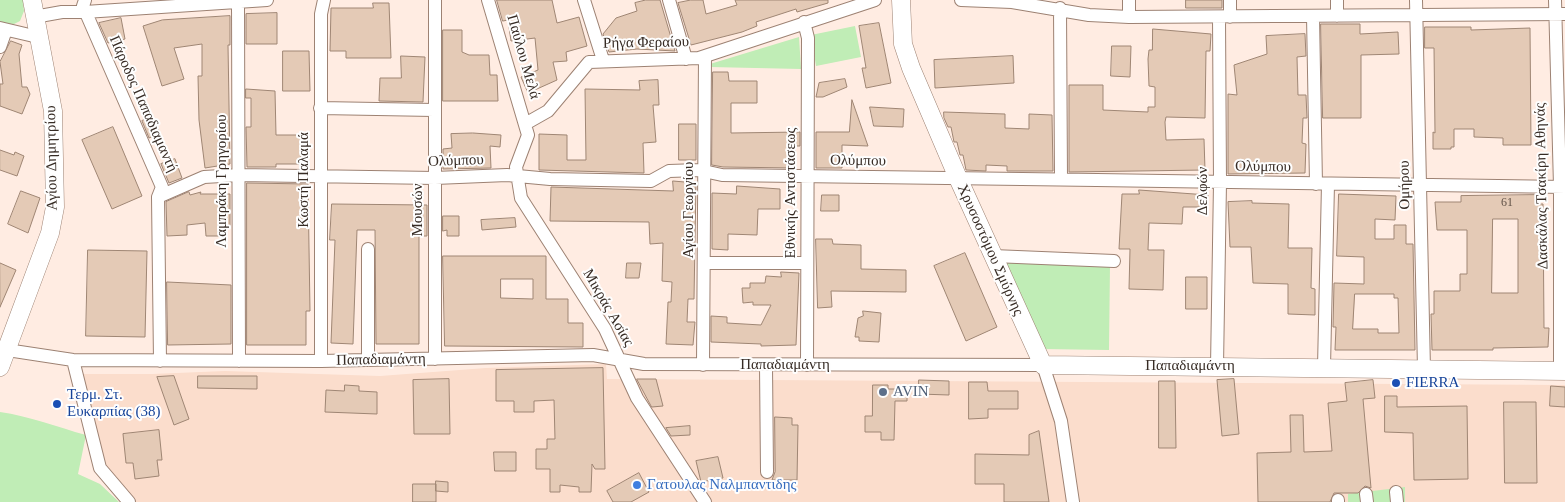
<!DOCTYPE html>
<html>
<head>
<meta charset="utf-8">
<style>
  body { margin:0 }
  canvas { display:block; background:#ffece2 }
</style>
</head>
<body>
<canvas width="1565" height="502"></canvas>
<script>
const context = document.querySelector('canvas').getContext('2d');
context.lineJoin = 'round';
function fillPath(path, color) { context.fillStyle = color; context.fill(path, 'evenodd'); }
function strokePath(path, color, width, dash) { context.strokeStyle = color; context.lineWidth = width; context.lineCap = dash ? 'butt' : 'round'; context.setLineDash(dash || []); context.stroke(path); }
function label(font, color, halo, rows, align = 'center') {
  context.font = font + ' Georgia,serif'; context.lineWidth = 4; context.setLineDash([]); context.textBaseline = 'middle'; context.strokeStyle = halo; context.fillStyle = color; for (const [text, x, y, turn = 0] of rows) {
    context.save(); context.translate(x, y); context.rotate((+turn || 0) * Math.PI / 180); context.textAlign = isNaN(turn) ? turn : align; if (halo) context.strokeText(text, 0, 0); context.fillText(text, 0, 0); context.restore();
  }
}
const built = new Path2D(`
  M606 364 607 379 1565 385V502H129L94 467 79 374H152L225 371 380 376 486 368Z`);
const green = new Path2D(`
  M0 0H23L24 11 20 21 14 24 0 23Z
  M855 26 861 57 816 66 811 35Z
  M799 37 801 69 710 67V64Z
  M1003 261 1110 265 1109 350 1041 349Z
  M0 412C29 416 57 427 86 435L78 474 100 484 119 502H0Z
  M1405 487V502H1348V494Z`);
const building = new Path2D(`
  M497 0H552L557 23 579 17 587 46 566 52 567 61 553 62 557 80 528 93 521 77 538 70 535 38 511 41 508 20 503 21Z
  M646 0H660L675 51 637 49 609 52 603 34 616 18 637 11 635 3Z
  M691 0H703L706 14 737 5 735 0H828V3L797 12 796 9 756 22 757 26 742 32 691 45 678 3Z
  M1186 0H1222V8H1186Z
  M373 3H389L391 58H346V51H330L331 8H373Z
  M277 13V44H246V14Z
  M230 16V45H228L230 164 205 168 199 120 198 76H202V44L174 48 184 79 162 86 143 26 162 20Z
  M121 18 125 39 108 43 99 23Z
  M879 23 891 83 866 88 862 68H866L859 26Z
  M1321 24H1360V34L1398 32 1399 54 1361 55V118H1323Z
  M1425 27H1471V30L1530 28 1531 145H1503V138L1474 137V129H1454V147H1451V149H1433V132L1435 133 1434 48H1425Z
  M1153 29 1211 34 1210 51H1206L1205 118 1166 117 1165 122 1166 140 1204 139 1205 170 1069 172V85H1103V110L1148 112V107H1155V87L1149 86 1148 59 1149 50H1152Z
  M443 30H462V52L469 55H489L490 75H497L498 101H443Z
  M1305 34 1306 56 1297 57 1298 95H1306L1307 118H1303L1302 143 1306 144 1305 173 1228 174V94L1237 95 1234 65 1267 54 1266 36Z
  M11 41 22 45 19 54 22 87H27L30 94 22 114 0 106V84H3L0 62Z
  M1112 46H1131L1130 77 1111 76Z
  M283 51H309L310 91H283Z
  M401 56 425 57 423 102 379 101 380 78H401Z
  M1013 56 1014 83 935 88 934 60Z
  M713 72H728L729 81H757V103H731V133L800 132V146H795V168L723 167 712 165Z
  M845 79 847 87 823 97H816L819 83Z
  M658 80 659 105H653L656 142 643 143 644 173 539 170V134L567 135V160H586L585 89 640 90 639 81Z
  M246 89 275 91 276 135H301V164H276V167H247L246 127H251V98H246Z
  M852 100 868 146 842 145V168H816V132H849Z
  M870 107 904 109 903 127 874 126Z
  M944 112 1005 114V128L1029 129V114L1052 115 1053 171H1007V166L986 165V171L966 170 963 155H960L957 142H954L951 127H948L944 118Z
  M152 116 160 133 149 138 142 121Z
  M679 124H696V160H679Z
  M113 127 142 196 112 209 82 140Z
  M473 133 501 135 500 147 490 146 491 168 443 169V149L452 148 451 134Z
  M0 150 14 155 15 152 24 156 17 176 0 170Z
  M175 159 182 178 169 183 161 164Z
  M673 181 696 183 694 299H688L687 322H695L693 345 666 344 668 302H671L672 282 662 281 663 243 650 244 649 222 550 221 551 187 673 191Z
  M247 183 308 184 310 311H306V345H247Z
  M737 186 780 189V209H758L757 235 728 234V250L712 249V193L736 194Z
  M1139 190 1208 195 1206 207H1183L1182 224 1149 223 1148 250H1164L1163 290 1129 289 1130 249H1119L1122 194H1139Z
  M21 191 40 198 28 233 8 224Z
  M189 192 190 195 201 192 200 194H230V227H224V236H206L205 223 187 225V235L167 236 166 202Z
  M1339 194 1396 196 1395 220 1375 219V239H1394V225H1406V244H1413L1415 350H1335L1336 327H1333L1334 283 1364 284V257L1337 256ZM1355 294H1394V298H1398L1399 333H1378V329H1353Z
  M822 195H839V211H821Z
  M1536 195V204H1543L1544 328H1549L1548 347 1493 348V350H1432L1431 314H1434V291H1460V274H1467V230H1437L1435 202H1461V196ZM1493 219H1518V293H1492Z
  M1252 201V203L1289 204 1288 248H1312L1311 288 1315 289V315L1288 314V284L1253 283 1251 247H1230L1228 202Z
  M332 204 427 205V236H419V344H376L375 230H357L353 344 331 343 335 240H330Z
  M443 216H459V236H447V230L443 231Z
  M515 218 516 227 482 230 481 220Z
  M816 239H832L833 244 861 245V269L906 270V292L831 291 832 307 818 308Z
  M88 250 147 251 145 337 86 336Z
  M965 253 997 327 966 341 934 266Z
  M443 256H546V299H568V323H583V347L445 346ZM501 279H533V299L501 298Z
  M0 263 16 270 0 307Z
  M627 263H641L639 278H626Z
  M781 272 799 273 796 345 761 346V344L711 342V316L727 317V323L761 325 771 305H753V302L743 303 742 288H750V283H765L766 276 781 277Z
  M1186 277H1207V309H1186Z
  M167 282 231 285V344L168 345Z
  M863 311 881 313 879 342 859 341V337H855L858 318 863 316Z
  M603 368 605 469H595L592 464 591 492H579V487L560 485V492H550V469H536V449H547V439H555L554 400 534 401V412H514V401H496V370Z
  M174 376 189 419 174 425 157 377Z
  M198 376H257V389L198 388Z
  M449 379 450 434H414L413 380Z
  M637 379H656L663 406 652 407Z
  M1234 379 1239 434 1222 436 1217 380Z
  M919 380 949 381V395L919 394Z
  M1373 380 1375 398 1363 399 1371 488 1365 486 1358 493H1334L1330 502H1258L1257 453 1291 452 1290 415H1303L1304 452 1332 451 1328 403 1347 401 1345 383Z
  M1159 381H1175L1176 448H1159Z
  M969 382H987L988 391H1018V409H988V418L969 419Z
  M345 385 359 386V391L377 392V414L325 412 326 390 344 391Z
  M873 385H888V389H907V401H895L894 440H881V432H865V416H872Z
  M1551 386 1565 387V407L1550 406Z
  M1385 396H1397V407L1467 406 1468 479 1414 480 1413 433 1385 432Z
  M1504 402H1536L1537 483H1505Z
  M775 417 792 418V425H798L797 480H772L775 472Z
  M690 426V435L671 436 666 428Z
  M159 430 162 460H157L159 476 135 479 133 463H126L123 434Z
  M1039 431 1049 502H1004V484H975V454L1029 455V435Z
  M494 452H516V471H495Z
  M718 457 723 478 701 482 696 461Z
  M639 473 649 492 631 502H613L607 491Z
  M436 481 448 482V492L436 491Z
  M413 484H436V502H413Z`);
const street = new Path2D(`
  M85 0 83 6 162 187 158 197 160 361
  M488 0 528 135 516 167 521 198 605 329 637 398 705 502
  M584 0 603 60
  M669 0 686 59
  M961 0 1012 2 1089 15 1129 17 1565 14
  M1129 0V17
  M1230 0V17
  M1337 0V16
  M1416 0 1424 369
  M1555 0 1560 186V371
  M238 1 239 361
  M1060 8 1061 179
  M1313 16 1316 184
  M34 17 62 12H85L267 0
  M804 22 808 38 807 365
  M0 28 38 37
  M0 47 6 30
  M320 108 434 110
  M525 124 548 111 589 62 699 58 875 0
  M158 197 204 177 239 175 435 178 507 175 550 179 651 181 669 171 699 170 722 175C1003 180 1284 181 1565 187
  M368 249V360
  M993 256 1114 261
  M704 263H807
  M0 349 73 360 321 361 593 355 644 364 1043 365 1061 421 1073 502
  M435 359V0
  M73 360 100 468 129 502
  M321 361V14L324 0
  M703 365 705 56
  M766 366 767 472
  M1217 366 1220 183 1219 17
  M1324 367 1328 184
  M1396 492 1397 502
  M1366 494 1367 502
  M1338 500V502`);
const secondary = new Path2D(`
  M901 0 903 44 911 68 958 178 1043 365 1565 371
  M0 367 50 233 55 207 53 111 32 0`);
const markers = [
  [1396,383,5,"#1a4fb4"],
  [883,392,5,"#5c6f8a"],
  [57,404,5,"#1a4fb4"],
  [637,485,5,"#3f7fe0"]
];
const numberNames = [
  ["61",1507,203]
];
const streetNames = [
  ["Ρήγα Φεραίου",646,43,-1],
  ["Παύλου Μελά",523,57,74],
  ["Πάροδος Παπαδιαμαντή",143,104,66],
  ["Αγίου Δημητρίου",52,158,-91],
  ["Ολύμπου",456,161,-2],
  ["Ολύμπου",858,161,1],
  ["Ολύμπου",1263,167,1],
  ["Κωστή Παλαμά",304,180,-90],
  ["Λαμπράκη Γρηγορίου",222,181,-90],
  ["Ομήρου",1405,185,-91],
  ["Δασκάλας Τσακίρη Αθηνάς",1542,186,-91],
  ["Δελφών",1203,191,-90],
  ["Εθνικής Αντιστάσεως",791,193,-90],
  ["Μουσών",418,210,-90],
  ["Αγίου Γεωργίου",689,210,-90],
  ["Χρυσοστόμου Σμύρνης",990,250,66],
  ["Μικράς Ασίας",608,308,60],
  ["Παπαδιαμάντη",381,360,-1],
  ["Παπαδιαμάντη",785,365],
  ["Παπαδιαμάντη",1190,366]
];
const transitNames = [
  ["FIERRA",1406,383],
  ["Τερμ. Στ.",67,395],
  ["Ευκαρπίας (38)",67,412]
];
const serviceNames = [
  ["AVIN",893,392]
];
const shopNames = [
  ["Γατουλας Ναλμπαντιδης",647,485]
];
fillPath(built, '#fbddcc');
fillPath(green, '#c0edb6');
fillPath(building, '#e4cab6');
strokePath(building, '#9f8674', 1);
strokePath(street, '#9d8273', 14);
strokePath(secondary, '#9d8273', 19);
strokePath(street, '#fff', 12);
strokePath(secondary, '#fff', 18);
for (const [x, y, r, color] of markers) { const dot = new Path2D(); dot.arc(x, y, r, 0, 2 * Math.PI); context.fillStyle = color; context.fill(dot); strokePath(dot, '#fefefe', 2); }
label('12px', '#625348', null, numberNames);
label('15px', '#362b24', '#fefefe', streetNames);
label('15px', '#164399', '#fefefe', transitNames, 'left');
label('15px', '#4e5e75', '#fefefe', serviceNames, 'left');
label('15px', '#366cbe', '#fefefe', shopNames, 'left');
</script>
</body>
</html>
